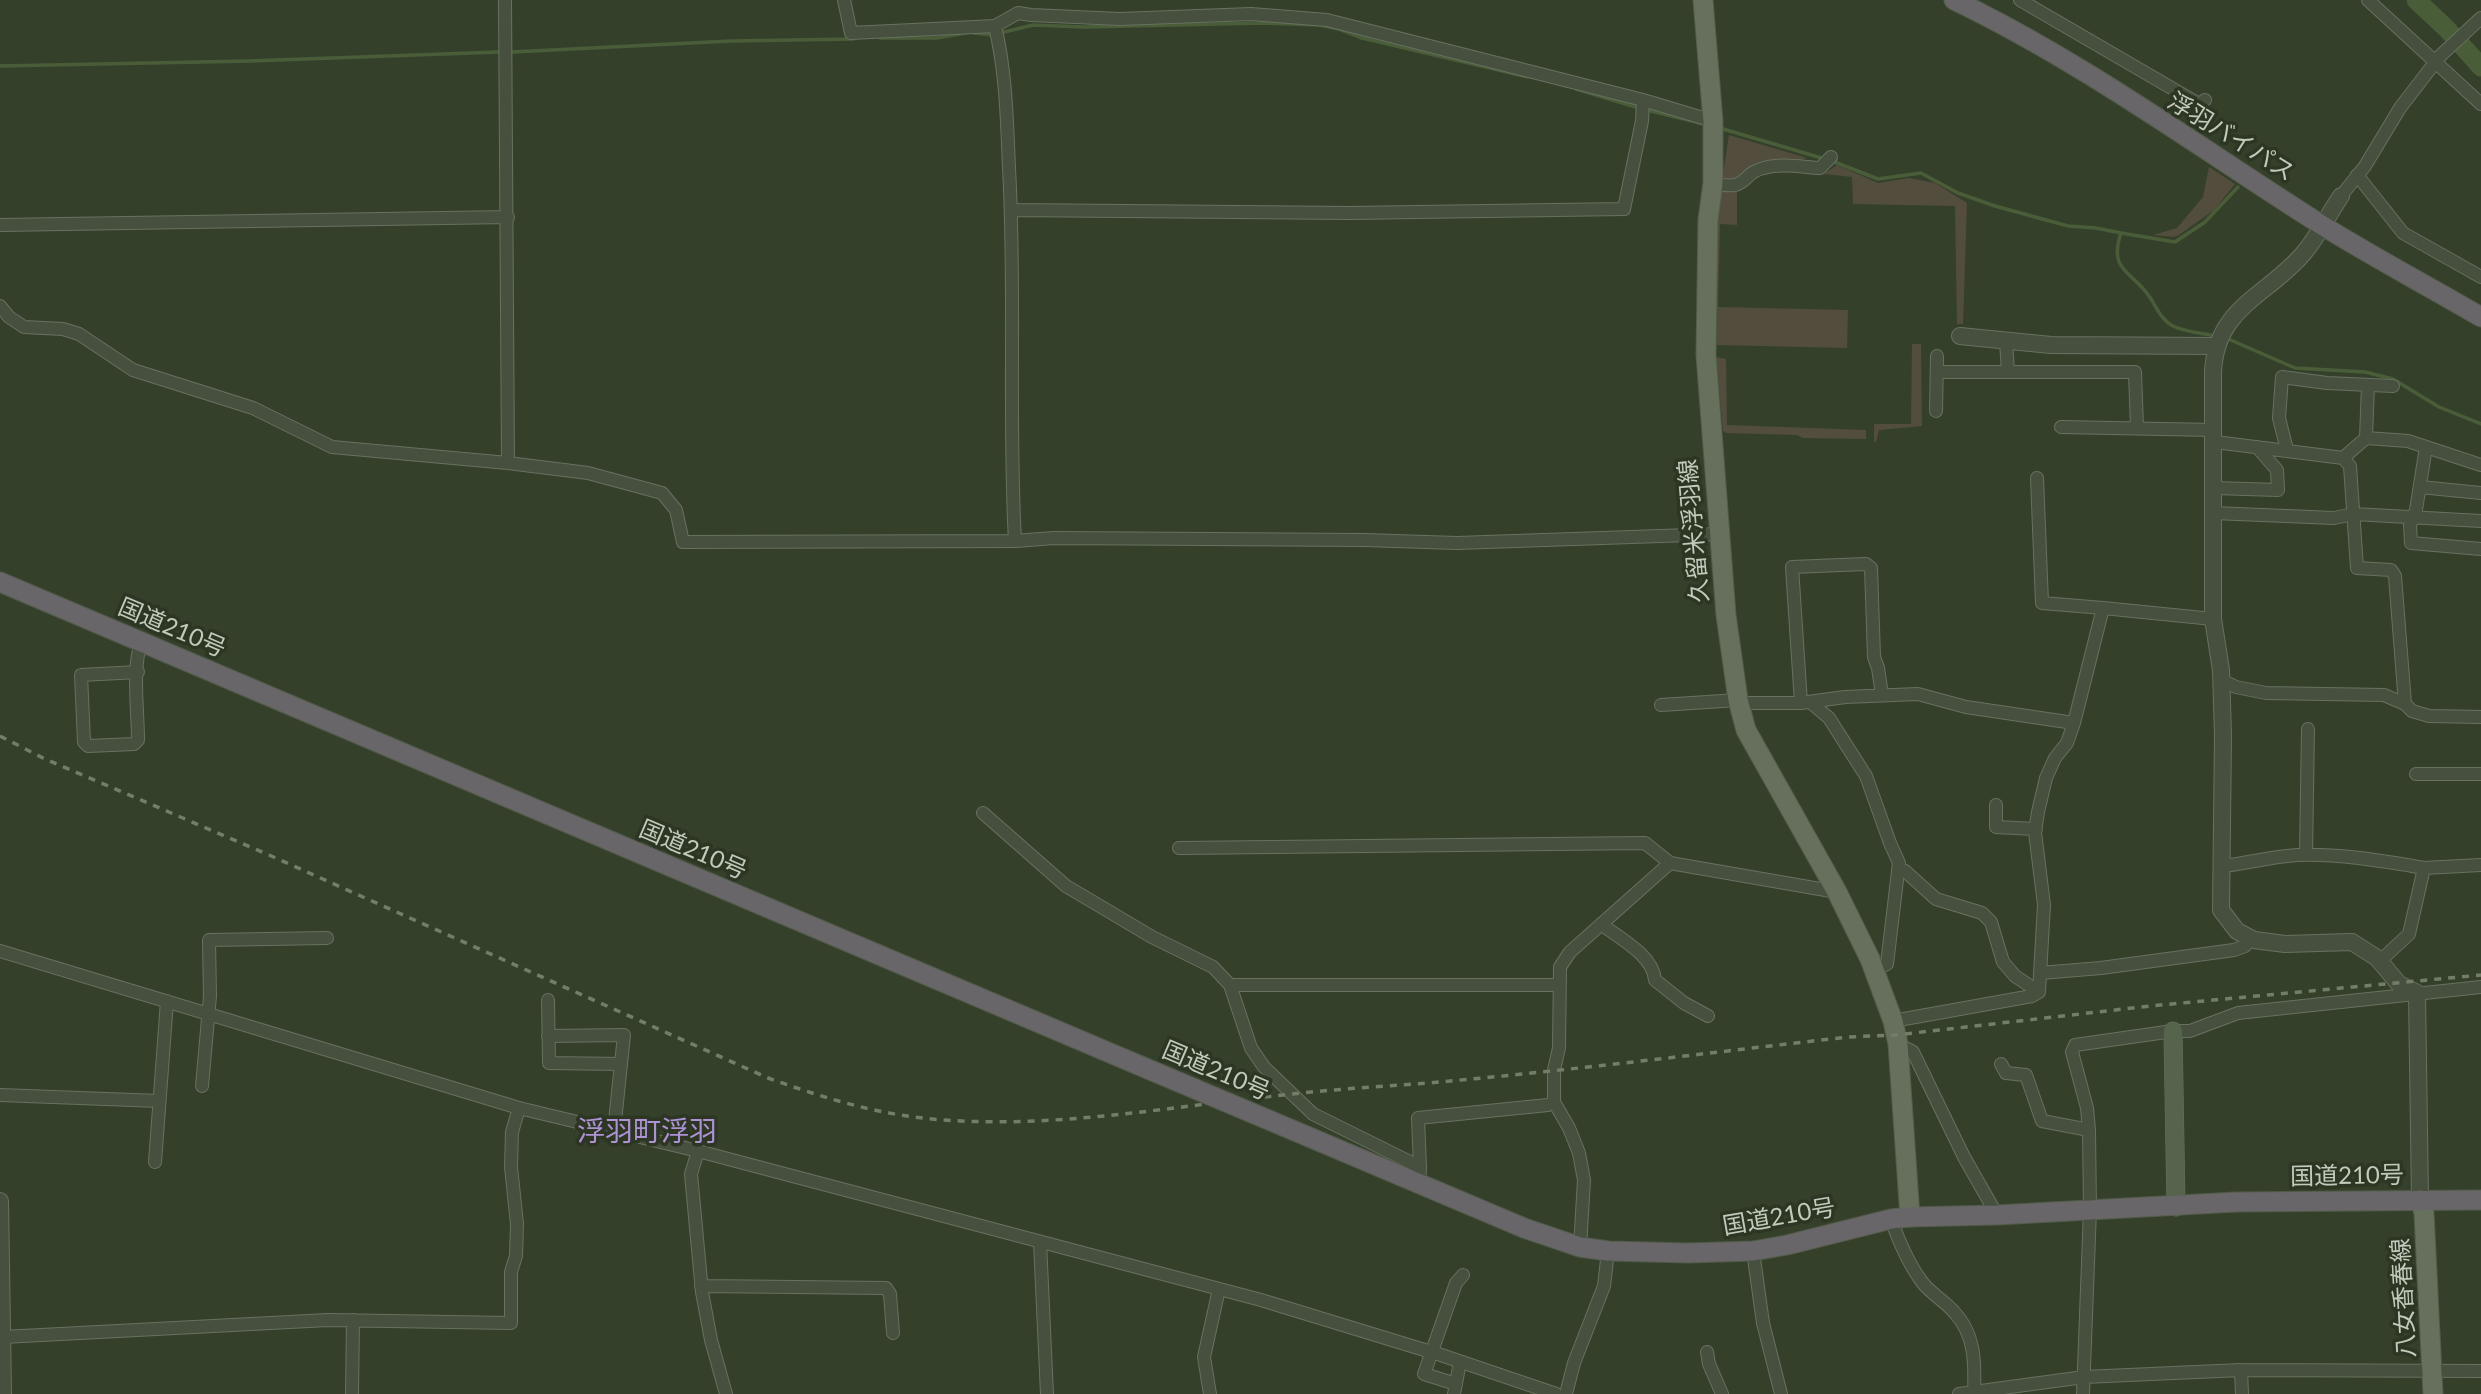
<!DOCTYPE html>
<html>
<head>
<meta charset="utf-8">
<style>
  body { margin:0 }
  canvas { display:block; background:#35402b }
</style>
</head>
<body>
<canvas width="2481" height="1394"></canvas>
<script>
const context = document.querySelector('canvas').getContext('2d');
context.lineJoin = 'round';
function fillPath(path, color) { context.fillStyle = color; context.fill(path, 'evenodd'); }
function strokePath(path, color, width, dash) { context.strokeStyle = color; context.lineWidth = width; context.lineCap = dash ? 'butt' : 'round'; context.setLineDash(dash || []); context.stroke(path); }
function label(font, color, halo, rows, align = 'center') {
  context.font = font + ' Lato,"Noto Sans JP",sans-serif'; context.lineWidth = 7; context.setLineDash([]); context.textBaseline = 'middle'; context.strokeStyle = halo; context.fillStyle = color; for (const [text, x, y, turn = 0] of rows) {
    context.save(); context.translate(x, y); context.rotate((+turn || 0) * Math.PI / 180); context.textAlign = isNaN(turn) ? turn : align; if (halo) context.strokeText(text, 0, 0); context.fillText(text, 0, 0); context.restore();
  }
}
const green = new Path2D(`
  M1729 135 1807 158 1736 181 1722 180Z
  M1837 165 1878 183 1909 178 1935 183 1967 203 1963 324H1957L1955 206 1853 204 1852 177 1824 174Z
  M2209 167 2235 184 2214 210 2179 235 2174 237 2153 235 2177 228 2203 197Z
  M1721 192H1737V225L1720 224 1718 307 1848 310 1847 348 1717 345 1715 336 1714 250Z
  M1912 344H1921L1922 426 1879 430 1876 442H1874V424H1911Z
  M1716 357 1726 359 1727 425 1866 430V439L1803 438 1797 435 1726 433 1723 431Z`);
const stream = new Path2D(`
  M974 33 992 35 1033 25 1084 27 1264 23 1319 25 1339 29 1362 38 1528 77
  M880 38H936L966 33
  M512 52 731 41 854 39
  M0 66 249 61 499 52
  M1576 89 1639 108
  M1647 110 1704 124
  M1723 129 1825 159
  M1832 161 1878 179 1921 173 1958 193 1995 206 2068 226 2096 228 2121 233C2108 271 2132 271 2149 296 2156 306 2161 320 2173 326 2185 332 2202 333 2215 336
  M2121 233 2175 242 2205 222 2238 187
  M2226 338 2295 368 2365 372 2393 379 2439 407 2481 424`);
const river = new Path2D(`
  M2416 0 2446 28 2481 67`);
const minor = new Path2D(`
  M505 0 508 463
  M844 0 851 33 995 26 1018 13 1031 15 1120 19 1251 14 1327 20 1643 100 1713 121
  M2020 0 2199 104 2205 100
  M2368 0 2481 104
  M995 26C1006 72 1007 120 1009 168 1016 292 1008 417 1015 541
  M2357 175 2403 233 2481 277
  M1713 183C1750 192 1740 173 1764 168 1781 163 1802 167 1820 168L1831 157
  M2341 196 2365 166 2400 108 2440 56 2481 18
  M1011 210 1349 213 1624 209 1642 121 1643 100
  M0 225 508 217
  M0 306 9 317 24 327 63 329 79 334 133 370 253 408 332 447 508 463 588 473 662 493 676 510 683 542 1015 541 1054 538 1364 540 1457 543 1719 534
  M2006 341 2008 372
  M1938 372H2135L2137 428
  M1936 411 1937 356
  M2061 427 2214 430
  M2366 438 2408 441 2481 465
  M2215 442 2343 458 2350 466 2357 568 2391 570 2395 576 2405 704
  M2426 447 2416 510 2410 525 2411 543 2481 549
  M2287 450 2279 418 2282 377 2327 383 2393 386
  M2343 458 2366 438 2368 385
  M2037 478 2042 603 2103 608
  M2420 487 2481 493
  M2215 488 2278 490 2277 470 2257 447
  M2214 513 2334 518 2354 514 2481 521
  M138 672 81 675 84 742 88 746 134 744 138 740C138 710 132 670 141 642
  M2221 680 2236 687 2266 693 2384 695 2405 704 2412 711 2429 716 2481 717
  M1810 702 1829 718 1866 776 1890 843 1899 863 1887 964 1874 970
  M1801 703 1792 567 1866 564 1871 568 1874 657 1878 668 1882 695
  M1661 705 1738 700 1746 703H1801L1845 697 1918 694 1966 707 2074 723
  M2416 774H2481
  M1996 805V827L2036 829
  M983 813 1066 886 1152 937 1213 967 1230 985 1251 1048 1264 1067 1313 1114 1420 1167 1419 1185
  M1179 848 1645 843 1670 863
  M2306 855 2308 729
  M2222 866C2244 864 2265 858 2287 856 2325 851 2385 861 2424 868
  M1898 870 1905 871 1936 899 1982 913 1991 922 2003 962 2015 976 2039 992
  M1601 924C1619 938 1653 955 1655 980L1684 1003 1708 1016
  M0 951 519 1108 698 1151 1261 1300 1441 1355 1556 1394
  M2380 961 2409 934 2424 868 2481 865
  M2040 973 2101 968 2234 950 2245 946 2248 937
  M1230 985H1560
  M2039 992 2044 905 2035 832 2038 812 2046 778 2055 758 2067 743 2074 723 2103 608 2213 619
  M548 1000 549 1063 621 1064
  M1893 1021 2032 996 2039 992
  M548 1036 624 1035 614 1131
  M1898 1044 1913 1052 1964 1157 1997 1215
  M2001 1064 2006 1073 2026 1075 2042 1121 2089 1130
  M202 1086 210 996 209 940 327 938
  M0 1095 159 1101
  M698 1151 691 1174 702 1292 711 1340 726 1394
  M155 1162 167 1001
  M1420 1167 1418 1118 1548 1105 1554 1102
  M1891 1219C1899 1242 1908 1263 1922 1282 1931 1294 1945 1301 1954 1312 1976 1335 1975 1365 1974 1394
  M1040 1242 1047 1394
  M1580 1247 1584 1180 1579 1153 1569 1128 1554 1102V1070L1559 1048 1560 967 1570 952 1670 863 1837 892
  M1753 1251 1763 1323 1781 1394
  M701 1286 886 1288 890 1294 893 1333
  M3 1337 328 1320 511 1323V1272L516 1256 517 1224 511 1167 512 1132 519 1108
  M1707 1352 1709 1364 1722 1394
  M2241 1370 2242 1394
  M1456 1384 1424 1374 1456 1283 1463 1275
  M352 1394 353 1320
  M1210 1394 1204 1357 1219 1289
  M1454 1394 1460 1362
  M1566 1394 1574 1363 1604 1286 1608 1251
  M1959 1394 2084 1377 2241 1370 2481 1371
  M2083 1394 2090 1210 2089 1130 2087 1108 2072 1052 2075 1045 2173 1031H2190L2238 1013 2481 987`);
const tertiary = new Path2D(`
  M2341 196C2328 215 2317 238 2302 255 2265 297 2216 308 2213 372V619L2221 670 2223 736 2221 910 2237 931 2254 940 2285 944 2352 942 2377 958 2399 984 2417 993 2420 1200
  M1960 336 2051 345 2216 346
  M0 1201 3 1394`);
const secondary = new Path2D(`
  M2173 1031 2176 1207`);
const primary = new Path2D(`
  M1703 0 1713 121V183L1708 220 1706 355 1726 615 1738 700 1746 730 1837 892 1870 959 1893 1021 1898 1044 1910 1217
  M2420 1200 2424 1213 2433 1394`);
const trunk = new Path2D(`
  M1954 0C2083 62 2200 148 2320 224 2373 257 2428 286 2481 317
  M0 582 1162 1075
  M1283 1126 1524 1228 1580 1247 1608 1251 1688 1253 1753 1251 1787 1245 1891 1219 1910 1217 1997 1215 2236 1202 2481 1200`);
const rail = new Path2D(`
  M0 736 43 758 269 855 768 1078C821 1097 875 1114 932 1119 1052 1130 1173 1106 1292 1094 1345 1088 1398 1086 1450 1081 1583 1069 1715 1052 1848 1037L1896 1035 2150 1006 2481 975`);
const trunkBridge = new Path2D(`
  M1162 1075 1283 1126`);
const streetNames = [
  ["浮羽バイパス",2231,137,32],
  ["久留米浮羽線",1694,531,-95],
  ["国道210号",172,628,23],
  ["国道210号",693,850,23],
  ["国道210号",1216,1071,23],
  ["国道210号",2347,1176,-1],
  ["国道210号",1779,1217,-10],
  ["八女香春線",2404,1298,-93]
];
const quarterNames = [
  ["浮羽町浮羽",647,1132]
];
fillPath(green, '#524d3c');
strokePath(stream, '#495d39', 3.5);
strokePath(river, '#495d39', 19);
strokePath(minor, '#677160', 14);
strokePath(tertiary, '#677160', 18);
strokePath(secondary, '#677160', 19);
strokePath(primary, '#535d4b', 21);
strokePath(trunk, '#525b49', 21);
strokePath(minor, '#47503f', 12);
strokePath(tertiary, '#47503f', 16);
strokePath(secondary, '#56634d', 18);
strokePath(primary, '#66705d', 19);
strokePath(trunk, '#686669', 19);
strokePath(rail, '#727e68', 3.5, [7, 7]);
strokePath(trunkBridge, '#525b49', 21, []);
strokePath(trunkBridge, '#686669', 19);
label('24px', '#c2cabc', '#2c3623', streetNames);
label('28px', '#ad92d5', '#2c3623', quarterNames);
</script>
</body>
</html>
